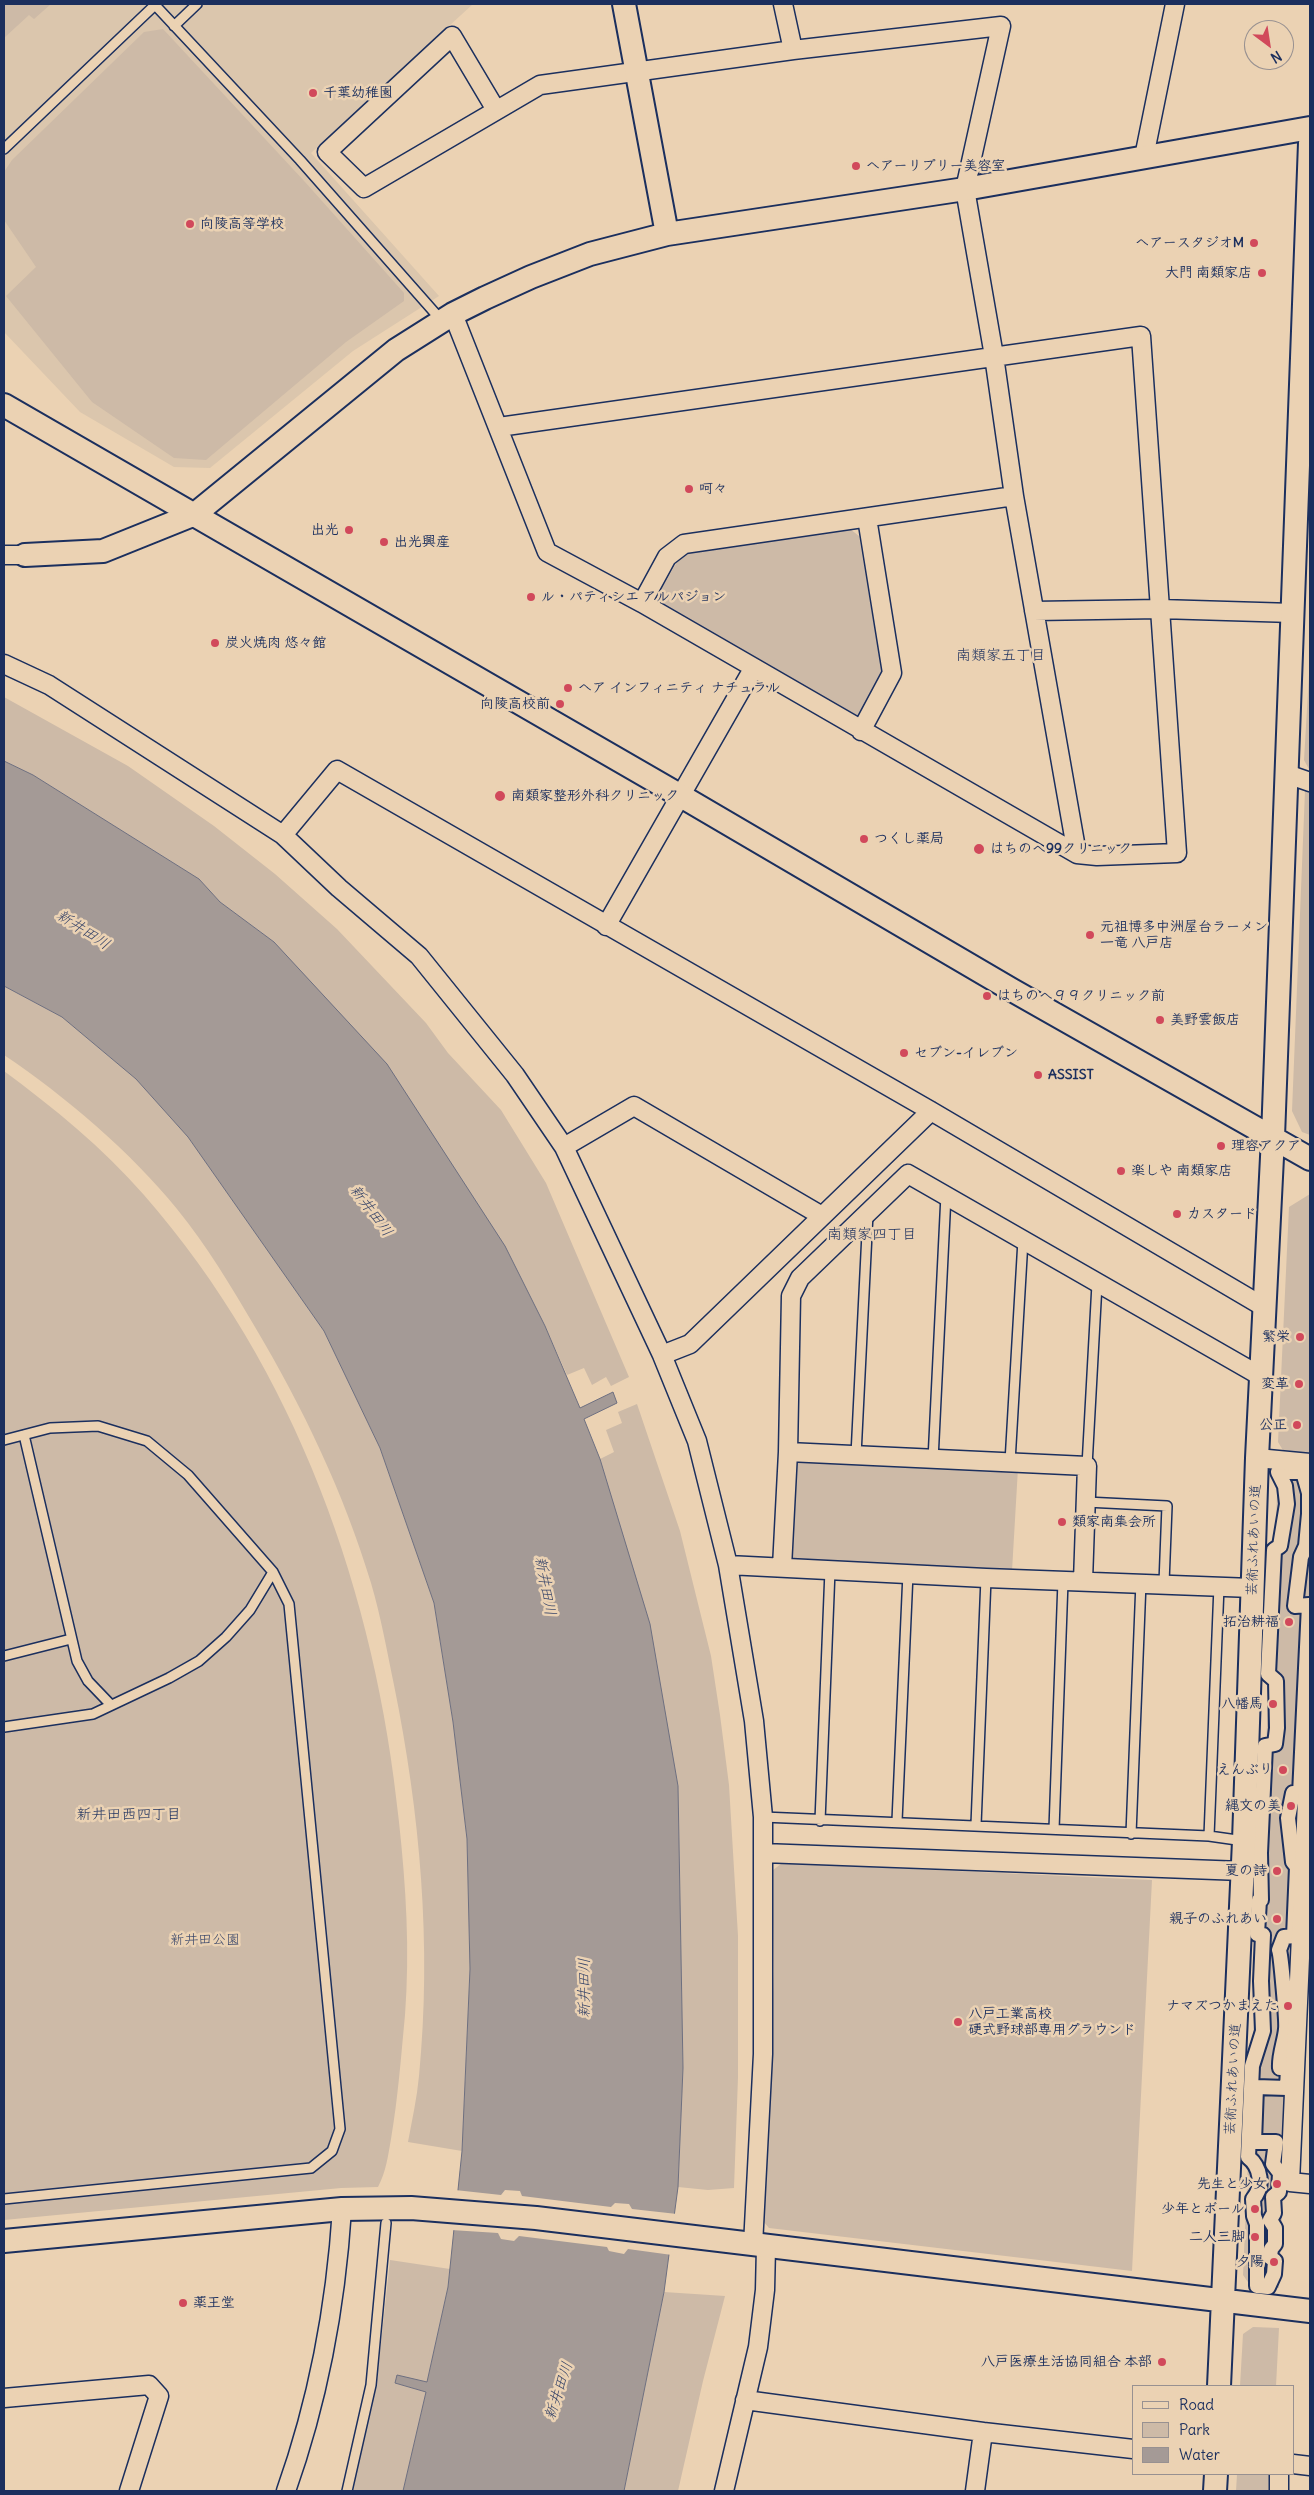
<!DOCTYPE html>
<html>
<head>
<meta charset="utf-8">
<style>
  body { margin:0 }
  #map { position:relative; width:1314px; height:2495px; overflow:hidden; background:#ebd2b3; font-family:Delius,sans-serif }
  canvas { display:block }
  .frame { position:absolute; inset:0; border:5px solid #1b2f5e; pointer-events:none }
  .legend { position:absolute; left:1132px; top:2385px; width:162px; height:90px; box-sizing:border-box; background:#ebd2b3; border:1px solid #989191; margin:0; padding:6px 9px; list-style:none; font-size:15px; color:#1b2f5e }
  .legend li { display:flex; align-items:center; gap:10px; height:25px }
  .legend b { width:25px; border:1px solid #989191 }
  .north { position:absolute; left:1244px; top:20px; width:50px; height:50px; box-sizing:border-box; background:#ebd2b3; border:1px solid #989191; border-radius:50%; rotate:149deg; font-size:14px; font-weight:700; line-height:20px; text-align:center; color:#1b2f5e }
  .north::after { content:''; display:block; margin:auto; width:18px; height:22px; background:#d1495b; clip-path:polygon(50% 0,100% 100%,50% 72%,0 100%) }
</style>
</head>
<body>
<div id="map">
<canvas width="1314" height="2495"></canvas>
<div class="frame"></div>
<ul class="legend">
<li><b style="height:6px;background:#ebd2b3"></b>Road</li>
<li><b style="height:14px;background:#cdbaa7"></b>Park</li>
<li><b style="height:14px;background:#a49a96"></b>Water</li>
</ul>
<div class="north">N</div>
</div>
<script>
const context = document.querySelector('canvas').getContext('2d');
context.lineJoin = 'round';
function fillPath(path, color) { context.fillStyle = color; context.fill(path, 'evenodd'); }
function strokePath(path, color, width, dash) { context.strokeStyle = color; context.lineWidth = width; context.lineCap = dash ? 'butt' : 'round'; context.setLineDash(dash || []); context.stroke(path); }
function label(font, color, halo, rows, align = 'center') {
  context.font = font + ' Delius,"Klee One",sans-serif'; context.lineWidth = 5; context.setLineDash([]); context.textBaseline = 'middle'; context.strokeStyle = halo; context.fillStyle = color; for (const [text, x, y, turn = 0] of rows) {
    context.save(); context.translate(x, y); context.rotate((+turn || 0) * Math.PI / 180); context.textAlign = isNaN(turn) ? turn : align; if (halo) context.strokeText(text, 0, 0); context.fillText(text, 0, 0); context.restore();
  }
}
const built = new Path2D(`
  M4 4H473L311 153 439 296 353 351 210 468 174 467 80 412 4 332Z`);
const green = new Path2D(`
  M4 4H51L34 19 29 15 4 38Z
  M163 29 305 182 404 293V301L346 342 206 460 174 458 92 402 6 296 36 267 4 220V172L12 160 144 32Z
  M850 529 859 536 881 668V681L864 714 854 717 661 604 658 595 678 560 690 552Z
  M1310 658V771L1304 760Z
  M4 697 128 766 214 826 275 874 337 929 426 1023 448 1053 501 1110 546 1183 629 1377 611 1386 606 1377 592 1385 584 1368 567 1375 545 1326 274 942 220 902 199 879 33 775 4 761Z
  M1305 791 1310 792V1135L1302 1132 1292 1111Z
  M4 986 62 1017 136 1079 188 1137 324 1331 380 1448 434 1603 453 1722 467 1839 470 1969 462 2151 408 2142C412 2120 417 2098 419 2076 432 1945 420 1813 394 1685 387 1651 381 1617 371 1583 344 1493 303 1408 255 1327 231 1286 207 1246 177 1209 131 1152 65 1096 4 1055Z
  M4 1071C54 1108 103 1148 144 1195 296 1369 376 1594 399 1822 406 1887 410 1950 405 2015 401 2057 398 2098 391 2139 388 2156 386 2172 378 2187L341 2188 4 2220Z
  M1310 1194V1453L1284 1452 1278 1442 1289 1207Z
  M637 1404 680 1531 711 1656 720 1715 729 1785 738 1936V2077L734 2188 708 2190 678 2187 683 2068 678 1786 600 1459 614 1452 606 1430 622 1423 618 1412Z
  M793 1459 1018 1468 1012 1571 790 1562Z
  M1278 1472 1310 1475V1571L1279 2288 1250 2285 1243 2275Z
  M782 1863 1152 1880 1132 2271 769 2228 763 2221 774 1971 772 1871Z
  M390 2260 450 2269 448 2287 427 2382 397 2376 395 2383 426 2392 403 2491H351L377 2380Z
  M664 2292 725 2296 703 2381 678 2491H624Z
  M1253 2327 1279 2328 1276 2386H1240L1243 2334Z
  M1237 2474H1272L1271 2491H1236Z`);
const water = new Path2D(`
  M4 761 33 775 199 879 220 902 274 942 387 1064 505 1246 545 1326 580 1408 613 1392 617 1403 584 1419 600 1459 650 1624 678 1786 683 2068 678 2187 664 2292 624 2491H403L426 2392 395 2383 397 2375 427 2382 448 2287 462 2151 470 1969 467 1839 453 1722 434 1603 380 1448 324 1331 188 1137 136 1079 62 1017 4 986Z`);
const pier = new Path2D(`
  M455 2190 501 2195 505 2190 520 2191 522 2196 611 2207 615 2203 629 2204 632 2209 677 2214 672 2255 628 2249 624 2254 609 2251 607 2247 519 2236 514 2241 501 2239 498 2233 451 2230Z`);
const service = new Path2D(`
  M174 26 197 4
  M4 149 155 5 300 160 442 321
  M24 1435 77 1661 88 1681 111 1705
  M4 1440 50 1428 98 1426 147 1441 188 1475 273 1572 289 1604 340 2129 332 2151 311 2168 4 2199
  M856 1455 868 1213
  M933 1460 946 1195
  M1010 1462 1023 1240
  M1087 1466 1097 1284
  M1086 1502 1167 1506 1164 1583
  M4 1656 71 1639
  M4 1727 93 1714 169 1678 199 1661 226 1637 250 1610 273 1572
  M763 1817 1209 1836 1244 1841
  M820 1821 830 1570
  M897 1821 908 1573
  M976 1825 986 1578
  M1054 1829 1063 1581
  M1131 1834 1141 1582
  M1209 1836 1219 1586
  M347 2491 371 2385 386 2223`);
const pedestrian = new Path2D(`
  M1278 1472H1303L1309 1493V1514L1306 1546 1301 1557 1295 1606 1309 1605 1300 1794 1293 1793 1288 1818 1293 1862 1297 1867 1294 1936 1284 1937 1279 1950C1281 1955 1287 2022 1286 2029 1285 2041 1279 2055 1280 2068H1288L1287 2088 1256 2087 1254 2142H1276L1273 2164 1280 2173 1279 2192 1273 2197 1274 2213 1270 2220 1275 2228V2244L1271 2249 1270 2257 1275 2261 1274 2274 1268 2287 1257 2286V2224L1254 2216 1253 2199C1264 2187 1261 2167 1248 2157L1252 2066 1263 2031 1261 1981 1263 1935 1257 1934 1259 1900H1261L1260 1853 1265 1746 1275 1744 1277 1728 1276 1681 1268 1674 1274 1550 1280 1546 1287 1504 1285 1486Z`);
const minor = new Path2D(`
  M783 4 793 50
  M496 110 452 36 327 152 364 188 540 85 793 50 1001 26 965 189 994 356 1014 496 1077 854
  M1144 157 1175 4
  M453 314 547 552 642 603 1077 854 1097 856 1177 853 1141 336 499 427
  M4 555H25
  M642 603 667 557 684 544 1014 496
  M1034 611 1160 609 1293 613
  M4 664 49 685 283 835 339 888 419 956 515 1075 564 1147 662 1355 697 1441 728 1565 754 1721 763 1817V2054L753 2245
  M861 731 892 673 867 518
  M1287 774 1310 782
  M283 835 337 770 931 1111 1264 1307
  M606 926 753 669
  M564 1147 634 1106 822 1216
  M662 1355 690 1344 931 1111
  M788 1452 1087 1466 1083 1581
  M1257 1458 1310 1463
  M728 1565 986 1578 1252 1588
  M782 1567 788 1452 791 1296 800 1278 908 1174 1262 1377
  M1310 1734 1290 2182 1310 2184
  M763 1853 1242 1871
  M4 2398 149 2385 159 2396 129 2491
  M745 2400 983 2432 1133 2449
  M1293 2464 1310 2466
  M286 2491C318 2401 336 2304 342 2209
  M724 2491 758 2347 765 2290 766 2247
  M975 2491 983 2432
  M1279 2491V2474`);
const tertiary = new Path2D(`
  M624 4 667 234
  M4 405 681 796 1012 990 1310 1159
  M25 555 103 551 195 514 396 350 453 314 485 298 531 277 590 254 667 234 965 189 1310 128
  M4 2241 342 2209 411 2208 536 2218 1310 2311
  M1219 2386 1244 1841 1257 1458 1273 1137 1310 143
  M1215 2491 1216 2474`);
const markers = [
  [313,93,5,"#d1495b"],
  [856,166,5,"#d1495b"],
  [190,224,5,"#d1495b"],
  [1254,243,5,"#d1495b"],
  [1262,273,5,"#d1495b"],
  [689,489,5,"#d1495b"],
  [349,530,5,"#d1495b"],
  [384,542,5,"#d1495b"],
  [531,597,5,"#d1495b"],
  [215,643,5,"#d1495b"],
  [568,688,5,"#d1495b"],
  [560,704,5,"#d1495b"],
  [500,796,6,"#d1495b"],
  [864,839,5,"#d1495b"],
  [979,849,6,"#d1495b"],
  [1090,935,5,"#d1495b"],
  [987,996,5,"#d1495b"],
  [1160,1020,5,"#d1495b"],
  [904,1053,5,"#d1495b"],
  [1038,1075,5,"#d1495b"],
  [1221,1146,5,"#d1495b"],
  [1121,1171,5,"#d1495b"],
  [1177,1214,5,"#d1495b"],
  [1300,1337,5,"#d1495b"],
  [1299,1384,5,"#d1495b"],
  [1297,1425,5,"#d1495b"],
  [1062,1522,5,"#d1495b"],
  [1289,1622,5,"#d1495b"],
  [1273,1704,5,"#d1495b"],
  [1283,1770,5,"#d1495b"],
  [1291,1806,5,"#d1495b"],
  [1277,1871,5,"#d1495b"],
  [1277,1919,5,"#d1495b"],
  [1288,2006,5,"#d1495b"],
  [958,2022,5,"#d1495b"],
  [1277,2184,5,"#d1495b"],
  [1255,2209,5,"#d1495b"],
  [1255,2237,5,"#d1495b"],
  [1274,2262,5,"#d1495b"],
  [183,2303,5,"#d1495b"],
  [1162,2362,5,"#d1495b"]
];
const poiNames = [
  ["千葉幼稚園",323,93],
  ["ヘアーリプリー美容室",866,166],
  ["向陵高等学校",200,224],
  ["ヘアースタジオM",1244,243,"right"],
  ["大門 南類家店",1252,273,"right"],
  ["呵々",699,489],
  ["出光",339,530,"right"],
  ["出光興産",394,542],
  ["ル・パティシエ アルパジョン",541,597],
  ["炭火焼肉 悠々館",225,643],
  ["ヘア インフィニティ ナチュラル",578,688],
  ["向陵高校前",550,704,"right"],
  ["南類家整形外科クリニック",511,796],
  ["つくし薬局",874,839],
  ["はちのへ99クリニック",990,849],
  ["元祖博多中洲屋台ラーメン",1100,927],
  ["一竜 八戸店",1100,943],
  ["はちのへ９９クリニック前",997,996],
  ["美野雲飯店",1170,1020],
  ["セブン-イレブン",914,1053],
  ["ASSIST",1048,1075],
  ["理容アクア",1231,1146],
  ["楽しや 南類家店",1131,1171],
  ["カスタード",1187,1214],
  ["繁栄",1290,1337,"right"],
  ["変革",1289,1384,"right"],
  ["公正",1287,1425,"right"],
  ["類家南集会所",1072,1522],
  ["拓治耕福",1279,1622,"right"],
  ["八幡馬",1263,1704,"right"],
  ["えんぶり",1273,1770,"right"],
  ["縄文の美",1281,1806,"right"],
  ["夏の詩",1267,1871,"right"],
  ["親子のふれあい",1267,1919,"right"],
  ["ナマズつかまえた",1278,2006,"right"],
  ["八戸工業高校",968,2014],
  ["硬式野球部専用グラウンド",968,2030],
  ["先生と少女",1267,2184,"right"],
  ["少年とボール",1245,2209,"right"],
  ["二人三脚",1245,2237,"right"],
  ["夕陽",1264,2262,"right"],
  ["薬王堂",193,2303],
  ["八戸医療生活協同組合 本部",1152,2362,"right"]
];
const streetNames = [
  ["芸術ふれあいの道",1254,1540,-88],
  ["芸術ふれあいの道",1233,2079,-87]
];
const parkNames = [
  ["新井田公園",205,1940]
];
const neighbourhoodNames = [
  ["南類家五丁目",1001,656],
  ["南類家四丁目",872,1235],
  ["新井田西四丁目",129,1815]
];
const waterNames = [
  ["新井田川",83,930,33],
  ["新井田川",371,1211,53],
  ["新井田川",545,1586,80],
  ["新井田川",585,1988,-90],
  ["新井田川",559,2391,-72]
];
fillPath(built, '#dbc6ad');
fillPath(green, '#cdbaa7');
fillPath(water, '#a49a96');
strokePath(water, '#6d6f80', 1);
fillPath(pier, '#ebd2b3');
strokePath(service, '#1b2f5e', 12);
strokePath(pedestrian, '#1b2f5e', 18);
strokePath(minor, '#1b2f5e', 21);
strokePath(tertiary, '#1b2f5e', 26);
strokePath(service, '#ebd2b3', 9);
strokePath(pedestrian, '#ebd2b3', 14);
strokePath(minor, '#ebd2b3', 18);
strokePath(tertiary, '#ebd2b3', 22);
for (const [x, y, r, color] of markers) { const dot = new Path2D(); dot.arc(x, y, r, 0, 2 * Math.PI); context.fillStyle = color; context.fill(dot); strokePath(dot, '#ebd2b3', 2); }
label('bold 14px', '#1b2f5e', '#ebd2b3', poiNames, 'left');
label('14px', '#1b2f5e', '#ebd2b3', streetNames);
label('14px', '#364469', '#ebd2b3', parkNames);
label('15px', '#1b2f5e', '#ebd2b3', neighbourhoodNames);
label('italic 15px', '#364469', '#ebd2b3', waterNames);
</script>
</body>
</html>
